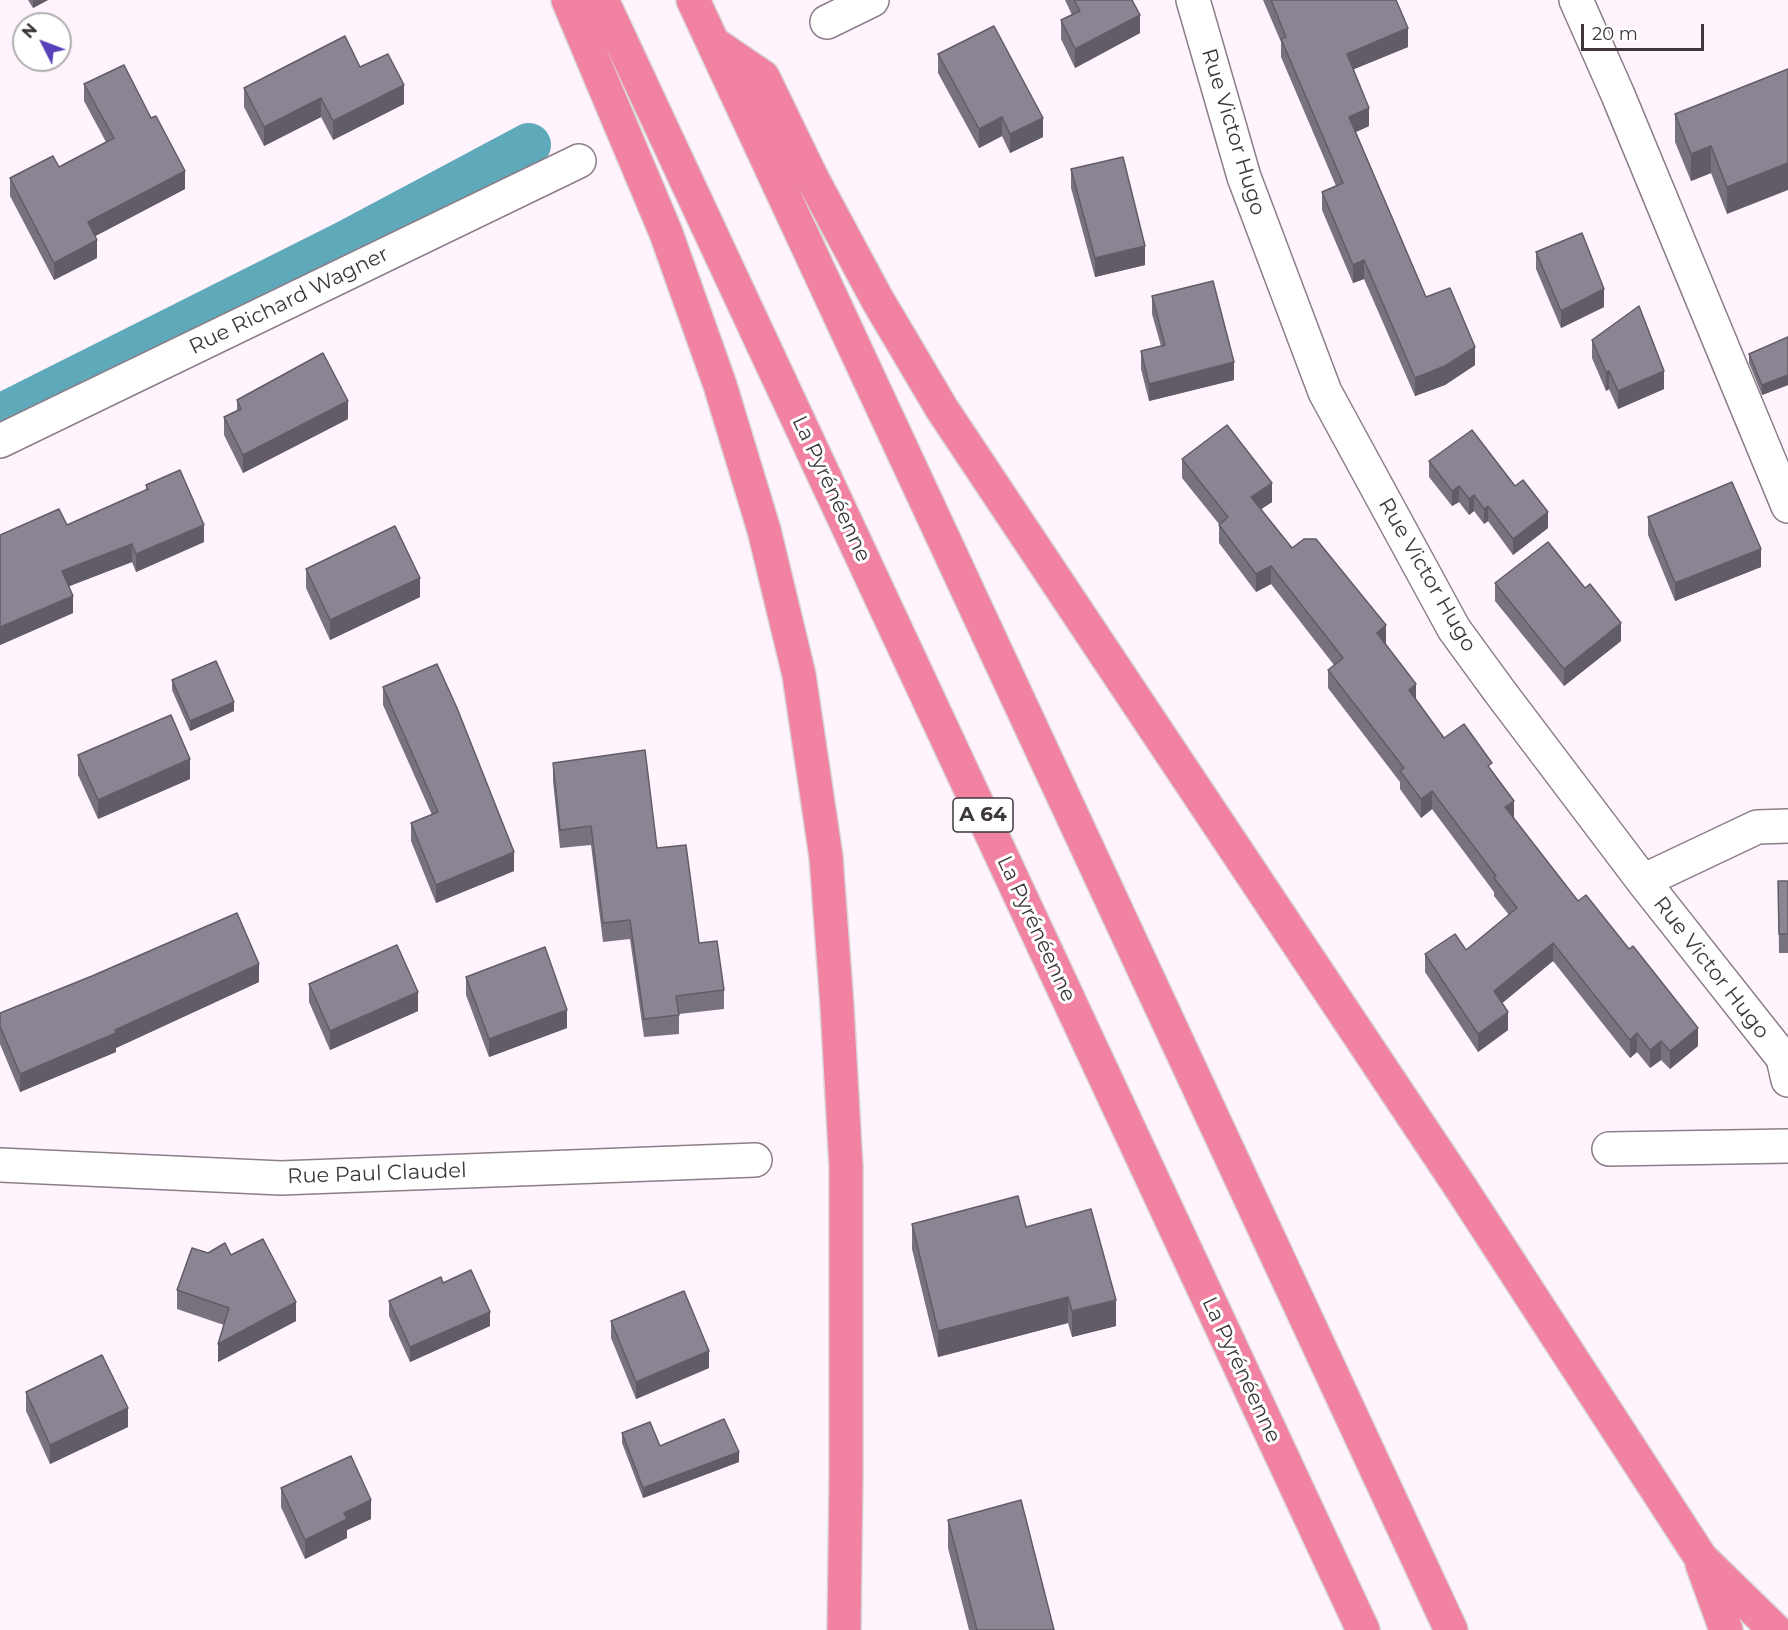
<!DOCTYPE html>
<html>
<head>
<meta charset="utf-8">
<style>
  body { margin:0 }
  #map { position:relative; width:1788px; height:1630px; overflow:hidden; background:#fff3fd; font-family:Montserrat,sans-serif }
  canvas { display:block }
  .north { position:absolute; left:12px; top:12px; width:60px; height:60px; box-sizing:border-box; background:#fff; border:2px solid #b1afb1; border-radius:50%; rotate:312deg; font-size:16px; font-weight:700; line-height:24px; text-align:center; color:#3d373c }
  .north::after { content:''; display:block; margin:auto; width:21px; height:27px; background:#5841b9; clip-path:polygon(50% 0,100% 100%,50% 72%,0 100%) }
  .scale { position:absolute; left:1581px; top:24px; width:123px; height:27px; box-sizing:border-box; border:3px solid #3d373c; border-top:0; padding-left:8px; font-size:18px; line-height:21px; white-space:nowrap; color:#3d373c; -webkit-text-stroke:4px #fff; paint-order:stroke }
</style>
</head>
<body>
<div id="map">
<canvas width="1788" height="1630"></canvas>
<div class="north">N</div>
<div class="scale">20 m</div>
</div>
<script>
const context = document.querySelector('canvas').getContext('2d');
context.lineJoin = 'round';
function strokePath(path, color, width, dash) { context.strokeStyle = color; context.lineWidth = width; context.lineCap = dash ? 'butt' : 'round'; context.setLineDash(dash || []); context.stroke(path); }
function fillPath(path, color) { context.fillStyle = color; context.fill(path, 'evenodd'); }
function label(font, color, halo, rows, align = 'center') {
  context.font = font + ' Montserrat,sans-serif'; context.lineWidth = 6; context.setLineDash([]); context.textBaseline = 'middle'; context.strokeStyle = halo; context.fillStyle = color; for (const [text, x, y, turn = 0] of rows) {
    context.save(); context.translate(x, y); context.rotate((+turn || 0) * Math.PI / 180); context.textAlign = isNaN(turn) ? turn : align; if (halo) context.strokeText(text, 0, 0); context.fillText(text, 0, 0); context.restore();
  }
}
const canal = new Path2D(`
  M0 416 347 242 529 145`);
const street = new Path2D(`
  M1193 0 1244 177 1325 392 1454 629 1500 692 1643 881 1783 1058 1788 1080
  M1576 0 1618 95 1788 506
  M827 22 872 0
  M0 441 579 161
  M1643 881 1757 827 1788 826
  M1609 1149 1788 1146
  M0 1165 281 1178 755 1160`);
const highway = new Path2D(`
  M568 0 666 233 720 385 764 530 799 675 826 857 837 1006 846 1167V1476L844 1630
  M602 0 1363 1630
  M693 0 1451 1630
  M713 43 763 77 812 178 877 299 942 409 1461 1188 1701 1558 1775 1630
  M1702 1564 1726 1630`);
const wall = new Path2D(`
  M28 0H48L33 8Z
  M1065 0H1132L1140 33 1075 68 1061 39V20L1072 15Z
  M1263 0H1396L1408 47 1354 69 1369 126 1356 132 1426 297 1475 365 1445 385 1415 396 1364 279 1353 283 1322 210V192L1336 186 1281 57V42Z
  M938 54 1043 137 1010 153 1002 136 979 148 938 73Z
  M360 67 404 104 333 140 321 117 264 146 244 107V88Z
  M1788 69 1727 214 1711 173 1691 181 1675 142V114Z
  M84 84 185 189 95 236 97 258 54 280 10 196V178L59 167 106 142 84 101Z
  M1071 169 1145 265 1095 277 1071 188Z
  M1536 252 1604 307 1561 328 1536 269Z
  M1152 296 1234 380 1149 401 1141 369V351L1161 346 1152 314Z
  M1788 337V385L1762 395 1749 363V354Z
  M1592 340 1664 389 1618 409 1609 389 1606 391 1592 358Z
  M237 400 348 419 243 473 224 435V417L237 410Z
  M1182 459 1272 502 1261 509 1292 548 1386 644 1416 701 1444 738 1492 771 1514 819 1578 901 1698 1046 1670 1069 1661 1060 1650 1068 1637 1052 1630 1058 1553 961 1502 1003 1508 1030 1478 1052 1425 972V954L1466 950 1509 915 1494 896V892L1432 809 1421 818 1400 789V782L1328 688V670L1334 665 1271 584 1256 592 1219 543V524L1182 478Z
  M1429 461 1548 528 1513 555 1488 521 1484 524 1474 511 1469 515 1459 502 1452 506 1429 477Z
  M146 485 204 542 136 572 132 562 69 586 73 613 0 645 67 525 146 490Z
  M1648 517 1761 567 1675 601 1648 535Z
  M306 569 420 597 330 640 306 588Z
  M1495 583 1585 588 1621 641 1564 686 1495 601Z
  M172 680 234 711 190 731 172 690Z
  M383 687 514 871 436 903 411 841V823L432 815 383 705Z
  M78 755 190 779 98 819 78 775Z
  M553 763 657 848 699 943 724 990V1009L679 1014V1034L644 1037 630 939 603 942 591 845 560 848 553 781Z
  M1778 881H1788V953H1779Z
  M466 977 567 1028 489 1057 466 995Z
  M259 982 116 1048V1052L20 1092 0 1044V1013Z
  M309 984 418 1011 330 1050 309 1002Z
  M912 1224 1026 1227 1116 1326 1072 1337 1068 1323 938 1357 912 1249Z
  M231 1255 296 1321 218 1362 224 1325 177 1309V1290Z
  M443 1283 490 1326 410 1362 389 1316V1301Z
  M611 1321 709 1368 636 1399 611 1338Z
  M26 1392 128 1427 50 1464 26 1411Z
  M622 1433 660 1446 739 1462 643 1498 622 1443Z
  M281 1488 371 1519 347 1530V1538L305 1559 281 1507Z
  M948 1520 1054 1630H969L948 1548Z`);
const shadedWall = new Path2D(`
  M33 0H48L33 8Z
  M1140 15V33L1075 68V49Z
  M1408 28V47L1347 72V54Z
  M404 85V104L333 140V121Z
  M321 98V117L264 146V127Z
  M1369 108V126L1349 135V117Z
  M1002 117V136L979 148V129Z
  M1043 118V137L1010 153V134Z
  M1711 146V173L1691 181V154Z
  M1788 163V190L1727 214V187Z
  M185 171V189L88 240V222Z
  M97 240V258L54 280V263Z
  M1145 246V265L1095 277V258Z
  M1364 260V279L1353 283V265Z
  M1604 289V307L1561 328V311Z
  M1475 347V365L1445 385 1415 396V378Z
  M1234 362V380L1149 401V384Z
  M1609 371V389L1606 391V372Z
  M1664 371V389L1618 409V391Z
  M1788 375V385L1762 395V385Z
  M348 401V419L243 473V455Z
  M1272 483V502L1251 516V497Z
  M1459 486V502L1452 506V491Z
  M1474 495V511L1469 515V499Z
  M1488 506V521L1484 524V509Z
  M1548 512V528L1513 555V539Z
  M204 525V542L136 572V554Z
  M132 544V562L62 589V571Z
  M1761 549V567L1675 601V583Z
  M1271 566V584L1256 592V574Z
  M420 578V597L330 640V620Z
  M73 596V613L0 645V627Z
  M1621 623V641L1564 686V669Z
  M1386 625V644L1377 651V633Z
  M1416 684V703L1409 690Z
  M234 702V711L190 731V721Z
  M190 759V779L98 819V800Z
  M1432 791V809L1421 818V799Z
  M1514 801V819L1505 807Z
  M514 852V871L436 903V885Z
  M1553 943V961L1494 1010V991Z
  M259 964V982L116 1048V1052L20 1092V1074Z
  M418 992V1011L330 1050V1031Z
  M567 1010V1028L489 1057V1039Z
  M1508 1012V1030L1478 1052V1034Z
  M1698 1028V1046L1670 1069V1051Z
  M1637 1033V1052L1630 1058V1040Z
  M1661 1041V1060L1650 1068V1050Z
  M1068 1297V1323L938 1357V1331Z
  M1116 1300V1326L1072 1337V1311Z
  M296 1302V1321L218 1362V1344Z
  M490 1312V1326L410 1362V1347Z
  M709 1351V1368L636 1399V1382Z
  M128 1408V1427L50 1464V1445Z
  M739 1452V1462L643 1498V1488Z
  M371 1500V1519L347 1530V1538L305 1559V1540L344 1513Z`);
const building = new Path2D(`
  M1074 0H1132L1140 15 1075 49 1061 20 1080 11Z
  M1271 0H1396L1408 28 1347 54 1369 108 1349 117 1426 297 1450 288 1475 347 1445 366 1415 378 1364 260 1353 265 1322 192 1343 183 1281 39 1286 37Z
  M994 26 1043 118 1010 134 1002 117 979 129 938 54Z
  M345 36 360 67 388 54 404 85 333 121 321 98 264 127 244 88Z
  M124 65 151 118 156 116 185 171 88 222 97 240 54 263 10 178 53 156 59 167 114 138 84 84Z
  M1788 69V163L1727 187 1711 146 1691 154 1675 114Z
  M1123 157 1145 246 1095 258 1071 169Z
  M1582 233 1604 289 1561 311 1536 252Z
  M1213 281 1234 362 1149 384 1141 351 1165 345 1152 296Z
  M1639 306 1664 371 1618 391 1609 371 1606 372 1592 340Z
  M1788 337V375L1762 385 1749 354Z
  M323 353 348 401 243 455 224 417 241 409 237 400Z
  M1227 425 1272 483 1251 497 1292 548 1304 539H1316L1386 625 1377 633 1416 684 1409 690 1444 738 1464 724 1492 763 1488 766 1514 801 1505 807 1578 901 1586 895 1629 949 1633 946 1698 1028 1670 1051 1661 1041 1650 1050 1637 1033 1630 1040 1553 943 1494 991 1508 1012 1478 1034 1425 954 1455 934 1466 950 1517 908 1494 878 1496 876 1432 791 1421 799 1400 771 1404 768 1328 670 1343 658 1271 566 1256 574 1219 525 1228 517 1182 459Z
  M1472 430 1515 486 1523 480 1548 512 1513 539 1488 506 1484 509 1474 495 1469 499 1459 486 1452 491 1429 461Z
  M180 470 204 525 136 554 132 544 62 571 73 596 0 627V535L59 509 67 525 148 489 146 485Z
  M1732 482 1761 549 1675 583 1648 517Z
  M395 526 420 578 330 620 306 569Z
  M1548 542 1585 588 1590 584 1621 623 1564 669 1495 583Z
  M216 661 234 702 190 721 172 680Z
  M437 664 457 708 514 852 436 885 411 823 438 812 383 687Z
  M171 715 190 759 98 800 78 755Z
  M645 750 657 848 686 845 699 943 717 941 724 990 676 996 679 1015 644 1019 630 920 603 923 591 826 560 830 553 763Z
  M1778 881H1788V934H1779Z
  M237 913 259 964 115 1030 116 1033 20 1074 0 1026V1013L92 976Z
  M397 945 418 992 330 1031 309 984Z
  M545 947 567 1010 489 1039 466 977Z
  M1018 1196 1026 1227 1091 1209 1116 1300 1072 1311 1068 1297 938 1331 912 1224Z
  M263 1239 296 1302 218 1344 229 1308 177 1290 192 1248 208 1253 225 1243 231 1255Z
  M471 1270 490 1312 410 1347 389 1301 441 1277 443 1283Z
  M684 1291 709 1351 636 1382 611 1321Z
  M102 1355 128 1408 50 1445 26 1392Z
  M724 1419 739 1452 643 1488 622 1433 650 1422 660 1446Z
  M351 1456 371 1500 344 1513 347 1519 305 1540 281 1488Z
  M1021 1500 1054 1630H977L948 1520Z`);
const shields = [
  [983,815,60]
];
const shieldNames = [
  ["A 64",983,815]
];
const streetNames = [
  ["Rue Victor Hugo",1233,132,73],
  ["Rue Richard Wagner",289,301,-26],
  ["La Pyrénéenne",831,489,65],
  ["Rue Victor Hugo",1427,575,60],
  ["La Pyrénéenne",1036,929,65],
  ["Rue Victor Hugo",1711,968,52],
  ["Rue Paul Claudel",377,1174,-2],
  ["La Pyrénéenne",1241,1370,65]
];
strokePath(canal, '#5ea9ba', 44);
strokePath(street, '#8b7e89', 36);
strokePath(highway, '#d8d7d8', 36);
strokePath(street, '#fff', 33);
strokePath(highway, '#f182a2', 33);
fillPath(wall, '#78727e');
fillPath(shadedWall, '#615c66');
fillPath(building, '#8b8492');
strokePath(building, '#615c66', 1.5);
for (const [x, y, w] of shields) { const box = new Path2D(); box.roundRect(x - w / 2, y - 17, w, 34, 4.5); context.fillStyle = '#fff'; context.fill(box); strokePath(box, '#3d373c', 1.5); }
label('bold 20px', '#3d373c', null, shieldNames);
label('21px', '#3d373c', '#fff', streetNames);
</script>
</body>
</html>
